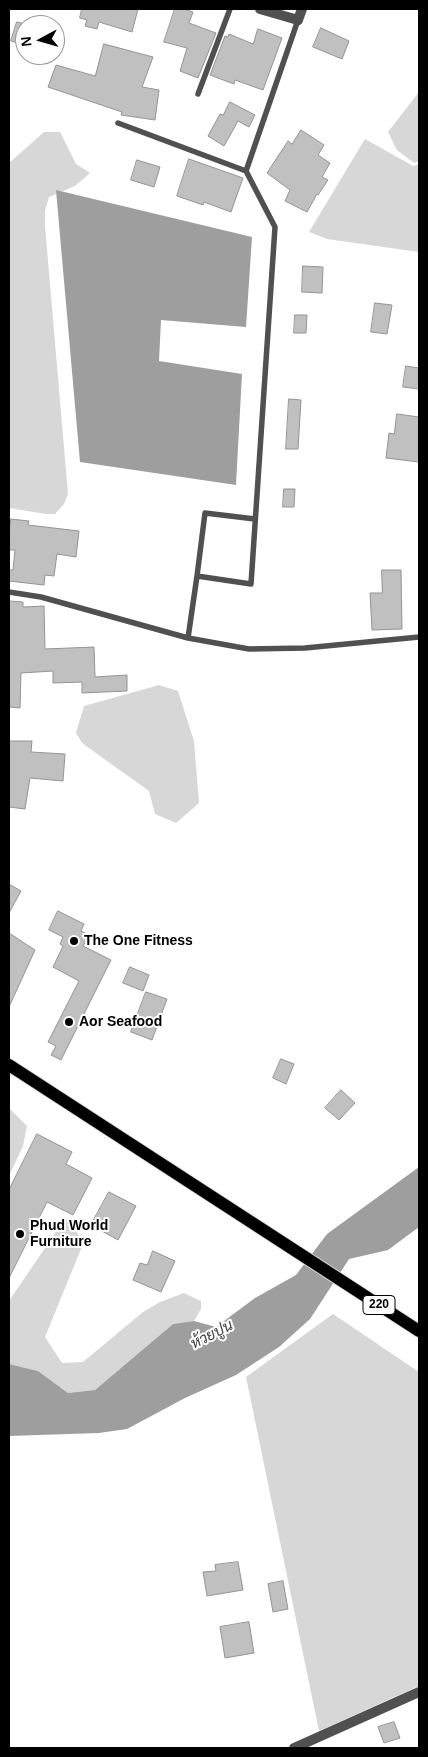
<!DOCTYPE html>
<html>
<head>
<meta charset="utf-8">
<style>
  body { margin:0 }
  #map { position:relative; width:428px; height:1757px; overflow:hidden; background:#fff; font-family:Helvetica,sans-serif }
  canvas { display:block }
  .frame { position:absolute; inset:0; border:10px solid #000; pointer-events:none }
  .north { position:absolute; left:15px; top:15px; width:50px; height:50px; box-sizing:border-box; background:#fff; border:1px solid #999; border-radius:50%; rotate:264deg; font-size:14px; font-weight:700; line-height:20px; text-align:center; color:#000 }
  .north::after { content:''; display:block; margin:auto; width:18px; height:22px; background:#000; clip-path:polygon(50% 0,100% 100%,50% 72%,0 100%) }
</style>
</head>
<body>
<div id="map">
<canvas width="428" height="1757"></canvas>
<div class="frame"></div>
<div class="north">N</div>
</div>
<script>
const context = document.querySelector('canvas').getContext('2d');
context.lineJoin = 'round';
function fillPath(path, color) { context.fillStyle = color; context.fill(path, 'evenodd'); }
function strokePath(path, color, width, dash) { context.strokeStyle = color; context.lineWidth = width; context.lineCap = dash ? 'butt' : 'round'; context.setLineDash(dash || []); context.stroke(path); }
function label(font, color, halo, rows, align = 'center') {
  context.font = font + ' Helvetica,Sarabun,sans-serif'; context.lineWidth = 4; context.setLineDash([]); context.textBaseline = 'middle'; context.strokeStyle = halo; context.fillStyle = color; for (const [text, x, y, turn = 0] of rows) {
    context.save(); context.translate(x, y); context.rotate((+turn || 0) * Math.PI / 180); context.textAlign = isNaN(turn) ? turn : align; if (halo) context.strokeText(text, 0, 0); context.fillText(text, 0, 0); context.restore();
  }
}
const green = new Path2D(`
  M419 92V161L414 163 397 150 388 132Z
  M44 132H60L76 164 90 173 75 186 49 197 45 211V226L68 494 64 504 55 514H46L9 508V163Z
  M365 139 413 166 419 164V252L327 239 309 232Z
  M159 685 178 691 194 741 199 803 176 823 155 814 149 791 82 743 76 733 84 706Z
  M9 1108 27 1126 23 1146 9 1176Z
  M70 1219 83 1244 45 1337 62 1363 83 1362 143 1312 160 1302 184 1293 201 1301V1309L194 1321 173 1324 95 1390 68 1393 38 1371 9 1364V1301L64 1220Z
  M333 1314 419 1372V1686L319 1731 246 1377Z`);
const water = new Path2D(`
  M56 190 252 237 246 327 161 320 159 361 242 374 236 485 80 462Z
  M419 1167V1227L388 1250 349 1259 310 1319 279 1347 236 1375 185 1398 127 1429 99 1433 9 1436V1364L38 1371 68 1393 95 1390 173 1324 194 1321 216 1327 255 1298 296 1275 327 1234Z`);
const building = new Path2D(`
  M82 9H138L132 32 99 22 97 29 85 26 87 20 80 18Z
  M175 9H184L193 12 189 23 216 33 198 78 180 71 187 48 164 42Z
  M17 22 25 24V45L11 41Z
  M321 28 349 41 342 59 313 47Z
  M258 29 282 38 263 90 235 80 234 84 210 75 225 36 228 37 229 34 253 44Z
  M104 44 153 57 142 87 159 90 155 120 121 115 122 112 48 87 56 65 95 76Z
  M230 102 255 115 249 127 238 121 224 146 208 136 220 114 223 115Z
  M301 130 324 145 318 155 330 163 322 177 328 180 318 195 317 194 307 212 285 201 290 190 267 173 288 141 292 144Z
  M189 159 243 178 231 212 204 202 203 205 177 196Z
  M137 160 160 167 154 187 131 180Z
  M303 266 323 267 322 293 302 292Z
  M375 303 392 305 387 334 371 332Z
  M295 315H307L306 333H294Z
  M406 366 419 368V389L403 387Z
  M289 399 301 400 298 449H286Z
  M397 414 419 417V462L386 458 389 433 394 434Z
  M284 489H295L294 507H283Z
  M11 519 29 521 28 525 79 531 76 557 57 554 54 576 45 575 44 585 9 581V570H13L15 550H9Z
  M382 570H401L402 629 372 630 370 593H382Z
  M9 601 23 602V607L44 606 45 649 94 647 95 677 127 675V691L82 693V682L53 683V671L21 673 20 708 9 707Z
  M9 741H32L31 752 65 754 63 781 30 778 25 809 9 807Z
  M9 884 21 891 9 913Z
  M58 911 84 924 81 931 89 935 83 946 111 960 61 1060 51 1055 56 1046 48 1042 79 981 53 967 63 946 60 944 63 937 49 930Z
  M9 933 35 950 9 1007Z
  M130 967 149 975 143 991 123 983Z
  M146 992 167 999 152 1040 131 1032Z
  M281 1059 294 1064 286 1084 273 1078Z
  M341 1090 355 1103 339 1120 325 1108Z
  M37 1134 72 1152 66 1164 92 1178 73 1215 47 1202 9 1278V1190Z
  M109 1192 136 1206 118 1240 91 1225Z
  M153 1251 175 1261 161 1292 133 1280 140 1263 147 1265Z
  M238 1562 243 1590 207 1596 203 1572 216 1571 215 1565Z
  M283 1581 288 1609 273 1612 268 1584Z
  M249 1622 254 1653 225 1658 220 1627Z
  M394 1722 400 1738 384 1743 378 1727Z`);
const lane = new Path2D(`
  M198 94 230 9
  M118 123 246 171 275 227 251 584 197 576 205 513 255 519
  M246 171 298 20
  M9 592 41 597 188 638 249 649 305 648 419 637
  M188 638 197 576`);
const street = new Path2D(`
  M260 9 298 20 302 9
  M294 1748 419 1692`);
const primary = new Path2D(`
  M9 1065 419 1331`);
const markers = [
  [74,941,5,"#000"],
  [69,1022,5,"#000"],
  [20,1234,5,"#000"]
];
const shields = [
  [379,1305,32]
];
const shieldNames = [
  ["220",379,1305]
];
const poiNames = [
  ["The One Fitness",84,941],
  ["Aor Seafood",79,1022],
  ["Phud World",30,1226],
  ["Furniture",30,1242]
];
const waterNames = [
  ["ห้วยปูน",212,1335,-27]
];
fillPath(green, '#d7d7d7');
fillPath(water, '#9e9e9e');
fillPath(building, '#c0c0c0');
strokePath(building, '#949494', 1);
strokePath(primary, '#dbdbdb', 14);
strokePath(lane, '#505050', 5.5);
strokePath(street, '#505050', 10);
strokePath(primary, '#000', 12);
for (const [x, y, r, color] of markers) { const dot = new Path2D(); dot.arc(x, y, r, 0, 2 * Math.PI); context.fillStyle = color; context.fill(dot); strokePath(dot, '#fff', 2); }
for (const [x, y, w] of shields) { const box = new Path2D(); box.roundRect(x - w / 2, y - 9.5, w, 19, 4); context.fillStyle = '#fff'; context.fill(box); strokePath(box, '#000', 1); }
label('bold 12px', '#000', null, shieldNames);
label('bold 14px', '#000', '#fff', poiNames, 'left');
label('italic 15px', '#3f3f3f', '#fff', waterNames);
</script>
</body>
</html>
